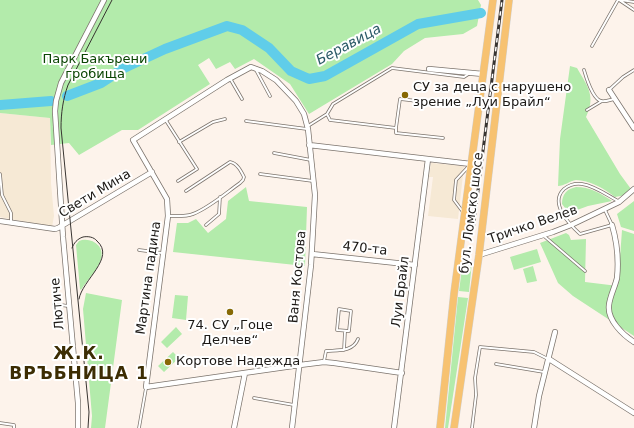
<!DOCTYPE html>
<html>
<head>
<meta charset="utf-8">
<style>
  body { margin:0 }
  canvas { display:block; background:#fdf3eb }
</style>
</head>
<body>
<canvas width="634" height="428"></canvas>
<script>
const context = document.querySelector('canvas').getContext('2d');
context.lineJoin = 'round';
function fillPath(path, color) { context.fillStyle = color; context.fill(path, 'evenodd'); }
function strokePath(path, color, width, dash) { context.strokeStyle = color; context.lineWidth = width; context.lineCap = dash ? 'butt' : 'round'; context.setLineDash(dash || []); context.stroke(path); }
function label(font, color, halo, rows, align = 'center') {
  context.font = font + ' "DejaVu Sans",sans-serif'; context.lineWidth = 4; context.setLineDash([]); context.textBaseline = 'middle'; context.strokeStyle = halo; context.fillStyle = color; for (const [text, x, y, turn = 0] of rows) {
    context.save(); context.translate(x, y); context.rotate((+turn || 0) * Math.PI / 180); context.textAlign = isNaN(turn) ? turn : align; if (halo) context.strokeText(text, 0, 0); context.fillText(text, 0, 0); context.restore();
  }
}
const commercial = new Path2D(`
  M0 113 50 118 51 183 54 216 52 227 0 217Z
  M431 163 464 166 458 219 428 216 433 177H429Z`);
const green = new Path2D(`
  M0 0H478L481 5 477 26 463 34 425 38 404 51 392 64 309 114 290 84 254 59 235 69 230 62 216 69 209 58 198 65 210 84 138 130H122L79 155 69 143 51 145 50 118 0 113Z
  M570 66 577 68C588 87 596 96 586 117L620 174 631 189 626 195 615 197C605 189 589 180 576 180 570 181 564 186 558 186L560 139Z
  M246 187 249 201 307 207 305 266 173 252 177 223H188L196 219 208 233 226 219 228 201Z
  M576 187C590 187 600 193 612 201L588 206 569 213 562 204C562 194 567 189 576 187Z
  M634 201V231L621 227 617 214Z
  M622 230 634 234V336L573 296 558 283 540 243 566 233 569 235 571 240 586 239 585 282 618 286Z
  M82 240C89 239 94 241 99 246 109 260 88 278 81 290L80 289 76 245 79 241Z
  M537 249 541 262 514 270 510 257Z
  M463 261 472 262 469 292 459 291Z
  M533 266 537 281 527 283 523 269Z
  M86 293 122 300 105 428H91L92 416 83 309Z
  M175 295 188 296 186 320 172 318Z
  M458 297 468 298 448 428H445Z
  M176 327 182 334 167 348 161 342Z
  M173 352 179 358 164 372 158 366Z`);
const river = new Path2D(`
  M67 96 101 83 124 68 165 49 227 26 242 30 269 48 291 71 309 79 325 76 418 24 481 13
  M0 105 51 101`);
const lane = new Path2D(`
  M619 0 634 10
  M621 0 634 2
  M592 46 618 0
  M256 70 270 96
  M584 70C586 77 593 99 601 101 605 102 610 100 614 99
  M231 80 242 99
  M610 89 623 77 634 70
  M587 110 602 101
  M327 114 330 120 396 128 400 99 435 103
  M165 119 197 169 178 181
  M246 121 307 129
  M308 126 327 114 333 104 392 68 464 77 470 73
  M396 128V133L443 138
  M179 142 213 122 225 119
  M274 153 311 160
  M0 174 2 195 11 213V222
  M260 174 313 181
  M605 210 612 225 580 234C569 224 549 203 564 189 569 185 575 183 582 184 595 186 607 195 618 201
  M463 212 454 200 456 180 469 166
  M168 216C177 216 185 217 193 214 209 208 226 193 240 183L243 180 244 177C241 171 237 163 230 162L186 191
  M206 225 219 214 220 197
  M544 236 585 271
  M139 250 162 253
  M54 304 68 306
  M339 309 351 311 349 331 337 330Z
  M344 350 345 331
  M324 361 326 351C338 350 353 352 358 339
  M496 364 544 372
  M254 398 294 405
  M0 423 14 425V428
  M139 428 146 388
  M472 428 476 395 475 378 480 347 534 352 548 359`);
const street = new Path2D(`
  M429 69 483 74
  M609 90 634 128
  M309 145 471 164
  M0 221 55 229 58 228 152 172
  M612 225C617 242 619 259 617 278 615 287 610 296 609 305 607 320 623 335 634 342
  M312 254 415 265
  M479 255 553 232 571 225 619 202 634 189
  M549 359 634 413
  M78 428V403L63 237 55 111 56 101 61 83 104 0
  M234 428 245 373
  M292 428 311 265 315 195 308 129 304 114 296 101 276 80 262 71 251 67 227 80 133 140 167 199 168 216 146 387 300 365 324 362 334 363 402 373
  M394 428 428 159
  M534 428 539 396 555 332`);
const primary = new Path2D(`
  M440 428 454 294 493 0
  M454 428 479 255 509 0`);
const tram = new Path2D(`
  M72 248C74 243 77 239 83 237 88 236 94 237 97 241 116 258 82 280 79 299
  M88 428 89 412 61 128C61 113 63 99 68 85L112 0`);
const rail = new Path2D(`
  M473 230 502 0`);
const markers = [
  [405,95,4,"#876905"],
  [230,312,4,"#876905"],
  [168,362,4,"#876905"]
];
const parkNames = [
  ["Парк Бакърени",95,60],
  ["гробища",95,75]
];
const poiNames = [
  ["СУ за деца с нарушено",413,88],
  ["зрение „Луи Брайл“",413,103],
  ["74. СУ „Гоце",230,326,"center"],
  ["Делчев“",230,341,"center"],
  ["Кортове Надежда",176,362]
];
const streetNames = [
  ["Свети Мина",95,194,-31],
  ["бул. Ломско шосе",472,213,-83],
  ["Тричко Велев",533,225,-19],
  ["470-та",365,249,6],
  ["Ваня Костова",298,277,-85],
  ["Мартина падина",149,278,-82],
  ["Луи Брайл",401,292,-83],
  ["Лютиче",58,304,-95]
];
const waterNames = [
  ["Беравица",349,45,-28]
];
const districtNames = [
  ["Ж.К.",79,355],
  ["ВРЪБНИЦА 1",79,375]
];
fillPath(commercial, '#f6e9d5');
fillPath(green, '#b3ebab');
strokePath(river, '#60cde9', 10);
strokePath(lane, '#7c746d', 3.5);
strokePath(street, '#7c746d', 6);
strokePath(primary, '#d2d1d0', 8);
strokePath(lane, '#fff', 2);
strokePath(street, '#fff', 4.5);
strokePath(primary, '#f7c271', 7);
strokePath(tram, '#383431', 1);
strokePath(rail, '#383431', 3);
strokePath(rail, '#fff', 1.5, [4.5]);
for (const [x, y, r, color] of markers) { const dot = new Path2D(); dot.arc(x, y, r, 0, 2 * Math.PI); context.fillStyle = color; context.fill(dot); strokePath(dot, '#fff', 1.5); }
label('13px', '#0b4604', '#fff', parkNames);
label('13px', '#1c1916', '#fff', poiNames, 'left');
label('13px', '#1c1916', '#fff', streetNames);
label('italic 14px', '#2b5a67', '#fff', waterNames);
context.letterSpacing = '1px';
label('bold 17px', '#3c2d03', '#fff', districtNames);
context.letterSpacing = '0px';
</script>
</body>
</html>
